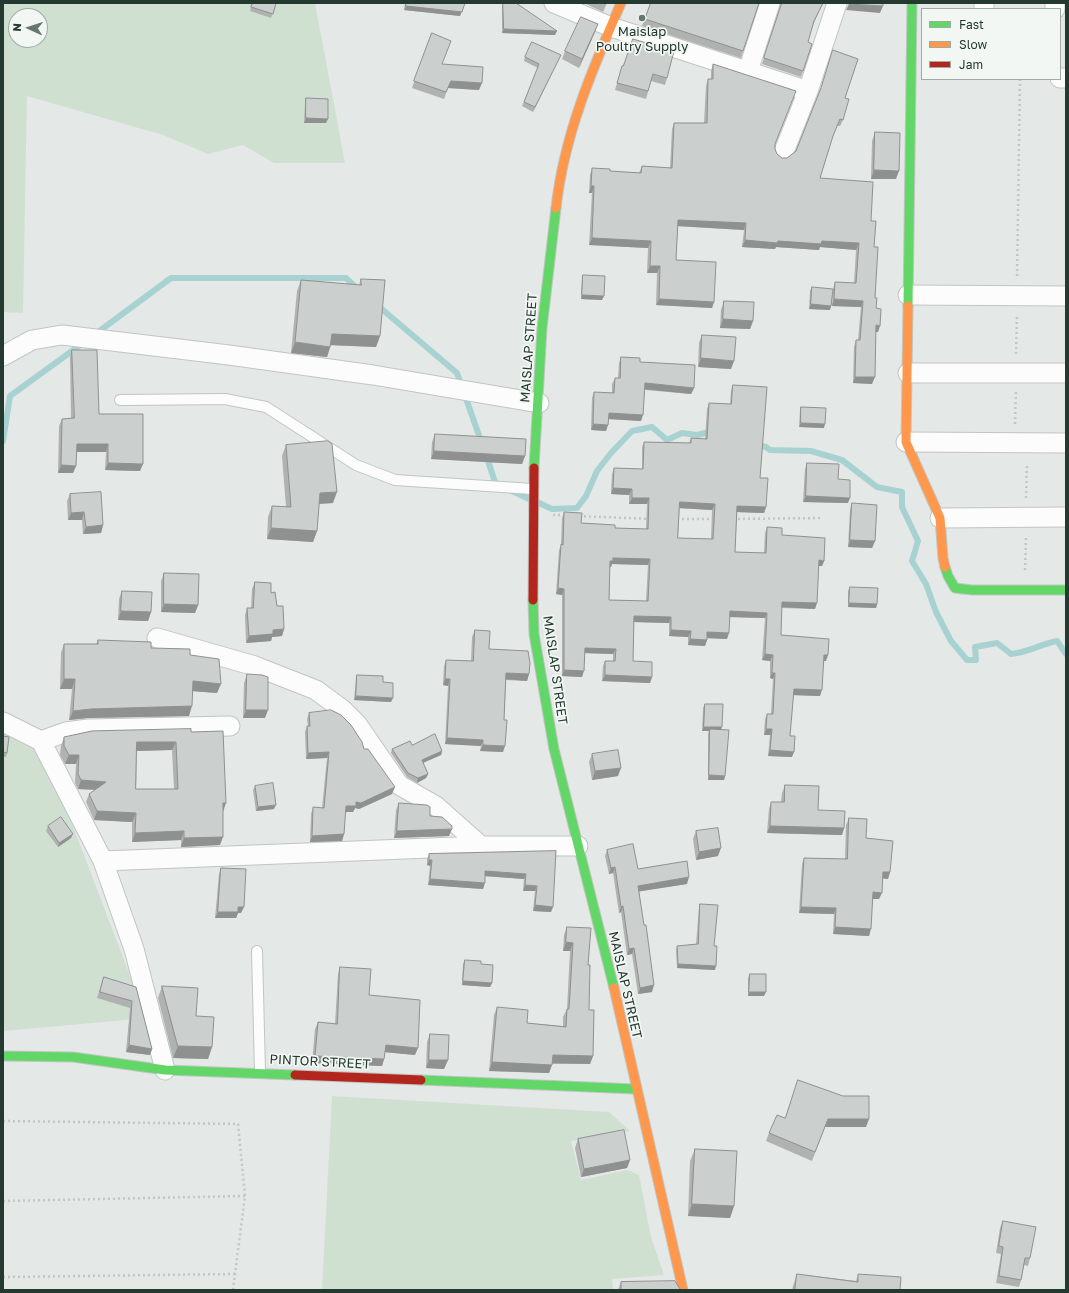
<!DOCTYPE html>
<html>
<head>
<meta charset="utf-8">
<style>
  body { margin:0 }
  #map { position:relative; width:1069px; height:1293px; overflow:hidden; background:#e4e8e6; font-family:"Golos Text",sans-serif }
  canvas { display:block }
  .frame { position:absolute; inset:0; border:4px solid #243930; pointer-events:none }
  .legend { position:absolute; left:921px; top:8px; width:140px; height:72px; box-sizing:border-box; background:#f2f7f4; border:1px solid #a0aba6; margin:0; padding:5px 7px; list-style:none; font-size:12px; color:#243930 }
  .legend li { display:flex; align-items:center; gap:8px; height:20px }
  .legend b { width:20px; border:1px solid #a0aba6 }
  .north { position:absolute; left:8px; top:8px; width:40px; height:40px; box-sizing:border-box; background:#f2f7f4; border:1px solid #a0aba6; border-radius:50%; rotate:273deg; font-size:11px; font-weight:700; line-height:16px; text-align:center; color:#243930 }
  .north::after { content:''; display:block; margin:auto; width:14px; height:18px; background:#677670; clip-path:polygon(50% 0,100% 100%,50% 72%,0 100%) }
</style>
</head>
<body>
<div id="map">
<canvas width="1069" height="1293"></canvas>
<div class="frame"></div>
<ul class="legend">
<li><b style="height:5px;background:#63d668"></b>Fast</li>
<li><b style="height:5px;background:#ff974d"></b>Slow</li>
<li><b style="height:5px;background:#b3261e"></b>Jam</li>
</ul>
<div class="north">N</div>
</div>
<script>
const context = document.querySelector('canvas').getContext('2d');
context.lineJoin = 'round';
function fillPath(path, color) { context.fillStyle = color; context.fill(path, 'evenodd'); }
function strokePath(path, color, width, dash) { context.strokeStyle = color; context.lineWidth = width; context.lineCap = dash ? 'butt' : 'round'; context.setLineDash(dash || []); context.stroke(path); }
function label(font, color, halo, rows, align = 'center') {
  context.font = font + ' "Golos Text",sans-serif'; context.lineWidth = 3.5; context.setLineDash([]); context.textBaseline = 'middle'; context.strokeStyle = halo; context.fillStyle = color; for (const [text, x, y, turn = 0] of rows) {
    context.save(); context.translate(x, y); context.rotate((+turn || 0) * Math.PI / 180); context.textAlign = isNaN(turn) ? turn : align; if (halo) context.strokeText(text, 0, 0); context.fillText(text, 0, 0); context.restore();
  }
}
const green = new Path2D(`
  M3 3H315L345 163H274L243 145 208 154 163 135 27 96 23 313 3 312ZM16 16H40V40H16Z
  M3 734 33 748 42 745 145 1015 136 1019 3 1031Z
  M332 1096 609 1112 630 1131 571 1141 581 1180 627 1170 639 1175 651 1237 664 1275 612 1279 613 1290H322Z`);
const stream = new Path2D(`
  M377 305 457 373 482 444
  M94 335 171 278H346L359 290
  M3 441 10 396 83 343
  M756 445 766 447 770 450 811 451 842 460 877 487 902 492V507L918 541 912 561 926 584 936 612 951 641 967 660H976L975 647 997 643 1011 654C1027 653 1041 644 1057 641L1066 654
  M486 455 496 485 500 486
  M510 490 529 499
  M537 502 552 509 577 508 586 496 597 471 611 453 632 431 652 427 667 440 682 433 697 435 713 431`);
const path = new Path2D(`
  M1017 276 1020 79
  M1016 354 1017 315
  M1015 424 1016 391
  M1026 498 1027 463
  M553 515H564
  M579 516 650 519
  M677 519H714
  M733 519 823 518
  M1025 570 1026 537
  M3 1121 238 1124 245 1196 233 1290
  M3 1201 245 1196
  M3 1277 235 1274`);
const lane = new Path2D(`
  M120 400 225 399 266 407 356 465 395 480 533 489
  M257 951 260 1072`);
const street = new Path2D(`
  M554 3 611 27 808 91
  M984 9V3
  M1055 9V3
  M748 71 770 3
  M1060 78H1066
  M783 154 808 91 837 3
  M908 295 1066 296
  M3 356 32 340 62 335 229 355 373 375 539 403
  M908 373H1066
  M906 442 1066 443
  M940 518 1066 517
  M157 638 255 666 316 690 343 710 357 724 399 785 436 806 481 846H578
  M3 722 41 741 103 861 134 949 165 1070
  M41 741 66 732 88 729 230 726
  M103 861 481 846`);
const fast = new Path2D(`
  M908 306 912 3
  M534 468 542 328 556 208
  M945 567 948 576 955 588 972 590H1066
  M533 600 534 634 554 749 614 988
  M3 1056 73 1057 165 1070 295 1075
  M421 1080 636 1089`);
const slow = new Path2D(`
  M556 208C564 135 592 70 621 3
  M908 306 906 442 940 518 943 558 945 567
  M614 988 683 1290`);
const jam = new Path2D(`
  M533 600 534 468
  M295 1075 421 1080`);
const wall = new Path2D(`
  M252 3H276L271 18 250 11Z
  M405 3H465L460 16 404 10Z
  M503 3 555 35 502 33V7Z
  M584 3H607L603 12Z
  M651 3 743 51 741 58 642 26Z
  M780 3H823L813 25 808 42 812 44 801 77 762 64 781 6Z
  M595 32 579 68 562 59 565 51Z
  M432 33 442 64 479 90 448 88 444 99 412 88Z
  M525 57 559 59 533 112 522 106 538 68 524 61Z
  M713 64 775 144V149L777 154 782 158H787L796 151 845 98 843 120 840 126H837L832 139 820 178 871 221 874 247 875 298 876 308 878 332H876L872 384 853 383 854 347 856 340H858L861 307 832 306 833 289 835 282 854 283 856 250 820 247 819 250 776 247 775 249 742 247 744 230 678 226 676 260 714 302 712 308 656 305 657 273H647L648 248 589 245 592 193H589L590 175 592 168 610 171 639 173 642 166 670 168 672 129 674 123H704L706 86 708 79H711V71Z
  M622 66 667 78 665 85 651 81 646 99 615 90Z
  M306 98 326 123H304L305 103Z
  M875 132 896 179H871L872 141Z
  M583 275 602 300 581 299 582 280Z
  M361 279 380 336 376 347 331 345 327 357 291 353 297 291 301 280 359 285Z
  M812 287 831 306 830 310 809 309 810 291Z
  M724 301 753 321 750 329 720 328 721 310Z
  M702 335 731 369 698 367 699 343Z
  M72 350 99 414 140 471 105 470 106 452H77L76 466 73 473H58L59 426 62 419 71 418 70 357Z
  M621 357 640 362 694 388 691 394 645 390 641 421 609 419 606 431 591 430 592 398 594 392 612 393V384L615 378H618L619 363Z
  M733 385 760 478 766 507 764 513 737 512 735 552 764 553 765 533 767 527 782 535 824 561 822 566H819L815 609 781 608V635L826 661H824L820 696 793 695 790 736 792 757 768 756 770 735H764L765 719 767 714H771L773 679 770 678V661L762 660 765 618 729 617 727 639 707 638 705 646 688 645V637L669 636V623L634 622 633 661 652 677 650 683 602 681 603 666 605 661H613V654L585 653 582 677 562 676V595L556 594 559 550 561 545 562 518 564 512 581 523 615 528 646 529 647 504H629V495L611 494 612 474 614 468 642 469V447L644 442 689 443 691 438 705 439 707 409 709 403 730 404 731 391ZM679 508 712 510 711 539 678 538ZM612 564 648 565 646 601 609 600 610 567H611Z
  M801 407 824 428 799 427 800 411Z
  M435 434 525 456 522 464 431 459 432 442Z
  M286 445 333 503 319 504 317 531 313 542 267 539 268 517 272 506 286 507 282 456Z
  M807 463 838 479 848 503 803 502 805 469Z
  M70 494 103 525 101 533 83 534 82 520H68L67 501Z
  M852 503 875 541 872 548 848 547 850 510Z
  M164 573 198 605 195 613 161 612V581Z
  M255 582 271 593 277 606 284 629 282 636 272 637 271 641 246 643 245 615 247 608H251L252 589Z
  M850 587 877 604 876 608 848 607V591Z
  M122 591 151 612 148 621 118 620 119 599Z
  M475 630 489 649 529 674 527 681 506 680 504 720 503 752 480 751 481 746 445 744 448 686 443 685 444 666 446 660 471 661 472 637Z
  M98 640 151 648 190 655 217 693 193 691 189 716 88 718 69 720 72 689H60L61 653 64 644H96Z
  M247 674 265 718H243L244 683Z
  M357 675 383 682 391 702 354 700 356 679Z
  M705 704 722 727 721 730 725 776 724 780H708V733L709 731H702L703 708Z
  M309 713 364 749 392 794 359 809 355 808 353 812H345L344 834 342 841 310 842 311 814 313 807 322 808 327 758 306 759 305 732 307 726H308L307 719Z
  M191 732 223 812 220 845 181 847V840L132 842V822L94 820 86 802 89 794 95 790 78 789 75 783 76 764H65L60 755 61 746 64 737ZM172 750 174 789H136L137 751Z
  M3 736 7 753 6 757H3Z
  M412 745 442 751 441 755 423 763 428 774 426 778 417 783 407 777 391 753 392 749Z
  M592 754 618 776 592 780 589 762Z
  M785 785 818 810 844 828 842 835 767 833 769 809 771 802H781L782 793Z
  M255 786 274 809 256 811 253 790Z
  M399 803 430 816 449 836 394 838 396 810Z
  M849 818 866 838 890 872 888 879 882 878 879 899H873L869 936 833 934 834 914 799 913 802 864 804 858 845 859 846 825Z
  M48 826 71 838 58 847 46 831Z
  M696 831 718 856 696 860 693 839Z
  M607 850 638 869 687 884 639 891 652 992 638 994 632 954 627 955 621 912 619 913 613 873 609 874 605 856Z
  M556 851 551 912 533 911 535 891H523L524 879 485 876 483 889 428 885 430 866 427 865V859L429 854Z
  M221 868 241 913H238L236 918H215L219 874Z
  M700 904 714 946 715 970 677 968 676 950 677 946 696 944 699 908Z
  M567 927 588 965 589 1010 593 1056 590 1064H552L549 1073 489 1071 494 1015 497 1007 527 1023 563 1026V1017L567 1009 570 951H563L564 935Z
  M465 960 481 964 492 983 490 987 462 985 463 964Z
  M340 967 369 995 415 1055 385 1052 384 1059 382 1066 312 1063 315 1029 318 1022 335 1024 338 974Z
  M750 974 764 996H748V978Z
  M104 977 136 987 152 1049 150 1055 126 1052 130 1008 97 998Z
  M162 986 212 1047 208 1059 173 1058 158 998Z
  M430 1034 448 1060 444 1069 426 1068 427 1042Z
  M785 1118 866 1127H825L812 1161 766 1141 769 1133Z
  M578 1139 630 1160 627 1168 581 1177 575 1148Z
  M695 1149 734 1206 730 1218 688 1216 690 1161Z
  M1003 1221 1030 1258 1028 1266 1024 1265 1021 1280 1019 1287 996 1283 1001 1254 996 1253 1000 1228Z
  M797 1274 856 1281 858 1274 900 1290H792L793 1286Z
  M621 1282 680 1290H618Z`);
const shadedWall = new Path2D(`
  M465 3 460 16 404 10 406 6Z
  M849 4 883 6 880 13 846 10Z
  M598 24 595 32 579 68 582 59Z
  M504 29 557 31 555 35 502 33Z
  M561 55 559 59 533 112 535 107Z
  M451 81 482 83 479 90 448 88Z
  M306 118 328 119 326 123H304Z
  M874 170 899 171 896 179H871Z
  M591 186H594L592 193H589Z
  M678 220 746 223 744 230 676 226Z
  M592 238 651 241 648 248 589 245Z
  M745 240 822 241 859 243 856 250 820 247 819 250 776 247 775 249 742 247Z
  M650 266H660L657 273H647Z
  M582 295 604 296 602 300 581 299Z
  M659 299 714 302 712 308 656 305Z
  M834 299 863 301 861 307 832 306Z
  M811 304 831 306 830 310 809 309Z
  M723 319 753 321 750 329 720 328Z
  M876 325 880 326 878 332H874Z
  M332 334 380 336 376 347 328 345Z
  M295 342 330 347 327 357 291 353Z
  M701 358 734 361 731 369 698 367Z
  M855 377H875L872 384 853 383Z
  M645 383 694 388 691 394 643 389Z
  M609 413 643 415 641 421 607 419Z
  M801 423 825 424 824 428 799 427Z
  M593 424 608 425 606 431 591 430Z
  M77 444H108L106 452H75Z
  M434 451 525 456 522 464 431 459Z
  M108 463 143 464 140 471 105 470Z
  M61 465 76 466 73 473H58Z
  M613 488 632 489 629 495 611 494Z
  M337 492 333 503 316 504 320 493Z
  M806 496 850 498 848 503 803 502Z
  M632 498H649L647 504H629Z
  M680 502 715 504 712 510 678 508Z
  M737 506 766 507 764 513 735 512Z
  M84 512 82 520H68L71 513Z
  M103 525 101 533 83 534 86 527Z
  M271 528 317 531 313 542 267 539Z
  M850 540 875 541 872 548 848 547Z
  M613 558 650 559 648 565 612 564 611 567H608L610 561Z
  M819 560 824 561 822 566H817Z
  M558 588 564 589 562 595 556 594Z
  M782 602 817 603 815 609 780 607Z
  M849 603 877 604 876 608 848 607Z
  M164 604 198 605 195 613 161 612Z
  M121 611 151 612 148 621 118 620Z
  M730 611 767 613 765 618 728 617Z
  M634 616 671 617 669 623 632 622Z
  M284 629 282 636 272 637 271 641 246 643 249 636 273 630Z
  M671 630 691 631 688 637 669 636Z
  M707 632 729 633 727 639 705 638Z
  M690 639 707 640 705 646 688 645Z
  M585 648 616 649 613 654 583 653Z
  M765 654 773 655 770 661 762 660Z
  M824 655H828L826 661H822Z
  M564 670 584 671 582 677 562 676Z
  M506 673 529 674 527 681 504 679Z
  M772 673H775L773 679 770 678Z
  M605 675 652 677 650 683 602 681Z
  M64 679H75L72 689H60Z
  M445 679H450L448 686 443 685Z
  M193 681 221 684 217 693 190 691Z
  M794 689 822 690 820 696 791 695Z
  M356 696 393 698 391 702 354 700Z
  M192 706 189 716 88 718 69 720 73 711 91 709Z
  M246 710H268L265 718H243Z
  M704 727H722L720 731 710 729 709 731H702Z
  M766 729H772L770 735H764Z
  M447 738 483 740 481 746 445 744Z
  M137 742H176L172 750 134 751Z
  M483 745 505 746 503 752 480 751Z
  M770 750 794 752 792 757 768 756Z
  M442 751 441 755 420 764 422 760Z
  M329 752 327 758 306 759 308 753Z
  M69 755H79L76 764H65Z
  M621 768 618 776 592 780 595 771Z
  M428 774 426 778 417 783 418 778Z
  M709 775 725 776 724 780H708Z
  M81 780 106 782 103 790 78 789Z
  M395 787 392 794 359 809 355 808 353 812H343L346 806Z
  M223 803H226L223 812Z
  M276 805 274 809 256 811 258 807Z
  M97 811 136 813 132 822 94 820Z
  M770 826 844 828 842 835 767 833Z
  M452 829 449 836 394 838 397 831Z
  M184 831 181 840 132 842 135 833Z
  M73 834 71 838 58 847 59 843Z
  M344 834 342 841 310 842 312 836Z
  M223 837 220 845 181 847 184 838Z
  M721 848 718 856 696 860 699 852Z
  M429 860H432L430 866 427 865Z
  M615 867 613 873 609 874 611 868Z
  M485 871 526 874 524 879 483 876Z
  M883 872H890L888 879 880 878Z
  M689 877 687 884 636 892 638 886Z
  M430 879 485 883 483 889 428 885Z
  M525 885 537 886 535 891H523Z
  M873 892 882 893 879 899H871Z
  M535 905 553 907 551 912 533 911Z
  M623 906 621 912 619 913 621 907Z
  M238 907H244L241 913H238L236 918H215L218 912Z
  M801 907 836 908 834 914 799 913Z
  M835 927 871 929 869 936 833 934Z
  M566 942 573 943 570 951H563Z
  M634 948 632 954 627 955 629 949Z
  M678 964 716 966 715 970 677 968Z
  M463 981 492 983 490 987 462 985Z
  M654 985 652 992 638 994 640 988Z
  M749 992H766L764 996H748Z
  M129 1045 152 1049 150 1055 126 1052Z
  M386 1045 418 1048 415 1055 383 1052Z
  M178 1046 212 1047 208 1059 173 1058Z
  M553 1055 593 1056 590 1064 550 1063Z
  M315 1056 384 1059 382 1066 312 1063Z
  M429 1060H448L444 1069 426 1068Z
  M492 1062 552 1065 549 1073 489 1071Z
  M828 1119H869L866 1127H825L812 1161Z
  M630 1160 627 1168 581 1177 584 1169Z
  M692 1204 734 1206 730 1218 688 1216Z`);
const building = new Path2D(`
  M253 3H276L273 14 251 7Z
  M406 3H465L462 12 406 6Z
  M503 3H516L557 31 504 29Z
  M651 3H759L743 51 645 19Z
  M782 3H823L814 21 808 42 812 44 803 71 764 58Z
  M849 3H883V6L849 4Z
  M581 17 598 24 582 59 565 51Z
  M432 33 451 41 442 64 483 67 482 83 451 81 446 92 414 81Z
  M633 39 674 51 667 78 653 74 648 91 617 83 622 66H623Z
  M532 42 561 55 535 107 524 102 539 64 525 57Z
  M833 50 858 59 845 98 849 99 843 120 840 119 833 136 820 178 873 182 871 221H876L874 247H878L875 298H877L876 308 881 309 880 326 876 325 875 377H855L856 340H860L863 301 834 299 835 282 856 283 859 243 822 241 821 244 778 241 777 243 745 240 746 223 678 220 676 260 716 262 714 302 659 299 660 266H650L651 241 592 238 594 186H591L592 168 610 169V171L641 173 642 166 672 168 674 123H707L708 79H713V64L796 91 775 144V149L777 154 782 158H787L796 151 821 88Z
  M306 98 328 99V119L306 118Z
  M875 132 900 133 899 171 874 170Z
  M583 275 605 276 604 296 582 295Z
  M361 279 385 280 380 336 332 334 330 347 295 342 301 280 361 285Z
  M812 287 833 289 831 306 811 304Z
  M724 301 754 302 753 321 723 319Z
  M702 335 736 337 734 361 701 358Z
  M72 350H97L99 414H143V464L108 463V444H77L76 466 61 465 62 419 74 418Z
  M621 357 640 358V362L695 365 694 388 645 383 643 415 609 413 608 425 593 424 594 392 614 393 615 378H620Z
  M733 385 767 387 760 478H768L766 507 737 506 735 552 766 553 767 527 782 528V535L825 538 824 561 819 560 817 603 782 602 781 635 829 639 828 655H824L822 690 794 689 790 736H795L794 752 770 750 772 729H766L767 714H773L775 673H772L773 655 765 654 767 613 730 611 729 633 707 632V640L690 639 691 631 671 630V617L634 616 633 661 652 662V677L605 675V661H615L616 649 585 648 584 671 564 670V589L558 588 561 544 563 545 564 512 582 513 581 523 615 525V528L648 529 649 498H632V489L613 488 614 468 643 469 644 442 691 443V438L707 439 709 403 731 404ZM680 502 715 504 713 539 678 538ZM613 558 650 559 648 601 609 600 610 561H613Z
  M801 407 826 408 825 424 801 423Z
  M435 434 526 439 525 456 434 451Z
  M328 441 332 444 337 492 320 493 317 531 271 528 272 506 291 507 286 445Z
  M807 463 839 464 838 479 850 480V498L806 496Z
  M101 492 103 525 86 527 84 512 71 513 70 494Z
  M852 503 877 505 875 541 850 540Z
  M164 573 199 574 198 605 164 604Z
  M255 582 271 583V593L275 592 277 606H283L284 629 273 630V634L249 636 247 608H253Z
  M850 587 878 588 877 604 849 603Z
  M122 591 152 592 151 612 121 611Z
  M475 630 490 631 489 649 528 651 530 663 529 674 506 673 504 720H507L505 746 483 745V740L447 738 450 679H445L446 660 473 661Z
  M98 640 151 642V648L190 649V655L219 659 221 684 193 681 192 706 91 709 73 711 75 679H64V644H98Z
  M247 674 262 675 268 677V710H246Z
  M357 675 383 676V682L393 683V698L356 696Z
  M705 704H723L722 727H704Z
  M331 710 341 715 351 725 362 742 364 749H368L395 787 361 803 356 802V806H346L344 834 312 836 313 807 324 808 329 752 308 753 307 726H310L309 713Z
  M191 729V732L223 731 226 803H223V837L184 838V831L135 833 136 813 97 811 89 794 106 782 81 780 78 774 79 755H69L64 746V737L92 731ZM137 742H176L178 789H136Z
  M710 729 729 730 725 776 709 775Z
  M435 734 442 751 422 760 428 774 418 778 408 773 392 749 410 741 412 745Z
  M3 736 9 737 7 753 3 752Z
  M618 750 621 768 595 771 592 754Z
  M273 783 276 805 258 807 255 786Z
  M785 785 819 786 818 810 845 811 844 828 770 826 771 802H784Z
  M399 803 427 805 430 807V816L442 817 452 826V829L397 831Z
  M61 817 73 834 59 843 48 826Z
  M849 818 867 819 866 838 893 841 890 872H883L882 893 873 892 871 929 835 927 836 908 801 907 804 858 847 859Z
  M718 828 721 848 699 852 696 831Z
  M633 844 638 869 687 861 689 877 638 886 644 925H646L654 985 640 988 634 948 629 949 623 906 621 907 615 867 611 868 607 850Z
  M556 851 553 907 535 905 537 886 525 885 526 874 485 871V883L430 879 432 860H429V854Z
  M221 868 246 869 244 907H238V912H218Z
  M700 904 718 905 714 946H717L716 966 678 964 677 946 698 944Z
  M567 927 591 928 588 965H590L589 1010H594L593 1056 553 1055 552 1065 492 1062 497 1007 528 1010 527 1023 566 1027 567 1009H569L573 943 566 942Z
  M465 960 481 961V964L493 965 492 983 463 981Z
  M340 967 371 969 369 995 420 1000 418 1048 386 1045 384 1059 315 1056 318 1022 337 1024Z
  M750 974H766V992H749Z
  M104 977 136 987 152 1049 129 1045 132 1001 100 992Z
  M162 986 198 988 196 1016 214 1017 212 1047 178 1046Z
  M430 1034 449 1035 448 1060H429Z
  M798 1080 843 1096H869V1119H828L815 1152 769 1133 777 1115 785 1118Z
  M624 1130 630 1160 584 1169 578 1139Z
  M695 1149 737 1151 734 1206 692 1204Z
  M1003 1221 1036 1227 1030 1258H1025L1021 1280 999 1276 1003 1247 999 1246Z
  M797 1274 858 1282V1274L901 1277 900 1290H795Z
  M675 1281 680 1289V1290H621V1282Z`);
const markers = [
  [642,18,4,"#677670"]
];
const poiNames = [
  ["Maislap",642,32],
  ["Poultry Supply",642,47]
];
const streetNames = [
  ["MAISLAP STREET",529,348,-86],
  ["MAISLAP STREET",555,670,82],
  ["MAISLAP STREET",625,985,77],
  ["PINTOR STREET",320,1062,3]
];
fillPath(green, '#cfe0d1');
strokePath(stream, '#a8d2d2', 6);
strokePath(lane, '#c1c5c3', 12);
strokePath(street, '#c1c5c3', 21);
strokePath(fast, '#c0c6c3', 11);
strokePath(slow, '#c0c6c3', 11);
strokePath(jam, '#c0c6c3', 11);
strokePath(path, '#c1c8c4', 2.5, [2, 3]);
strokePath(lane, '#fbfcfb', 10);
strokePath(street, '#fbfcfb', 19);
strokePath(fast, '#63d668', 9);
strokePath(slow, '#ff974d', 9);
strokePath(jam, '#b3261e', 9);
fillPath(wall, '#afb2b0');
fillPath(shadedWall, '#8e9190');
fillPath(building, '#cbcfcd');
strokePath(building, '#8e9190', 1);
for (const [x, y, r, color] of markers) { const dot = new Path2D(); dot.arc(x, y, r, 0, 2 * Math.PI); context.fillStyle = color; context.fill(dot); strokePath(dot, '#f2f7f4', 1.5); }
label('13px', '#243930', '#f2f7f4', poiNames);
label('13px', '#243930', '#f2f7f4', streetNames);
</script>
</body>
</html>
